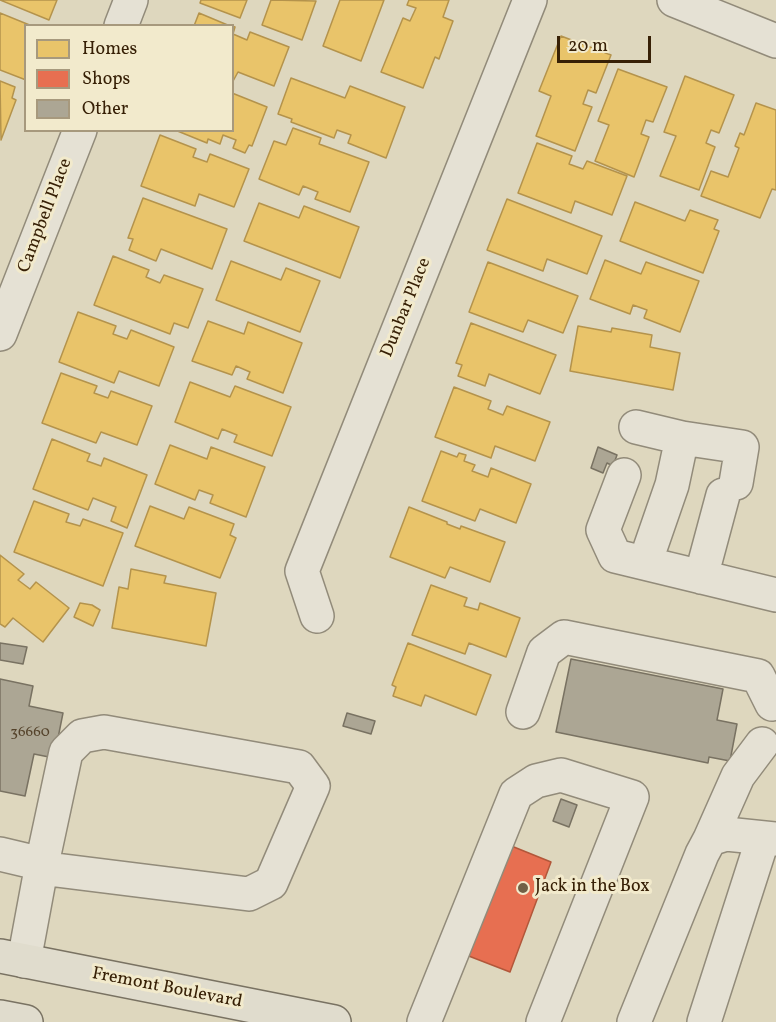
<!DOCTYPE html>
<html>
<head>
<meta charset="utf-8">
<style>
  body { margin:0 }
  #map { position:relative; width:776px; height:1022px; overflow:hidden; background:#ded7be; font-family:Vollkorn,serif }
  canvas { display:block }
  .legend { position:absolute; left:24px; top:24px; width:210px; height:108px; box-sizing:border-box; background:#f2eacc; border:2px solid #a7997d; margin:0; padding:8px 10px; list-style:none; font-size:18px; color:#372006 }
  .legend li { display:flex; align-items:center; gap:12px; height:30px }
  .legend b { width:30px; border:2px solid #a7997d }
  .scale { position:absolute; left:557px; top:36px; width:94px; height:27px; box-sizing:border-box; border:3px solid #372006; border-top:0; padding-left:8px; font-size:18px; line-height:21px; white-space:nowrap; color:#372006; -webkit-text-stroke:4px #f2eacc; paint-order:stroke }
</style>
</head>
<body>
<div id="map">
<canvas width="776" height="1022"></canvas>
<ul class="legend">
<li><b style="height:16px;background:#e9c46a"></b>Homes</li>
<li><b style="height:16px;background:#e76f51"></b>Shops</li>
<li><b style="height:16px;background:#aca694"></b>Other</li>
</ul>
<div class="scale">20 m</div>
</div>
<script>
const context = document.querySelector('canvas').getContext('2d');
context.lineJoin = 'round';
function fillPath(path, color) { context.fillStyle = color; context.fill(path, 'evenodd'); }
function strokePath(path, color, width, dash) { context.strokeStyle = color; context.lineWidth = width; context.lineCap = dash ? 'butt' : 'round'; context.setLineDash(dash || []); context.stroke(path); }
function label(font, color, halo, rows, align = 'center') {
  context.font = font + ' Vollkorn,serif'; context.lineWidth = 6; context.setLineDash([]); context.textBaseline = 'middle'; context.strokeStyle = halo; context.fillStyle = color; for (const [text, x, y, turn = 0] of rows) {
    context.save(); context.translate(x, y); context.rotate((+turn || 0) * Math.PI / 180); context.textAlign = isNaN(turn) ? turn : align; if (halo) context.strokeText(text, 0, 0); context.fillText(text, 0, 0); context.restore();
  }
}
const homes = new Path2D(`
  M0 0H57L49 20Z
  M201 0H247L240 18 200 3Z
  M271 0 316 1 302 40 262 25Z
  M340 0H384L361 61 323 46Z
  M409 0H449L443 17 453 21 439 59 435 57 423 88 381 72 403 18 410 21 416 8 407 5Z
  M0 13 32 26H26V80L0 70Z
  M199 13 230 26H194Z
  M232 26 235 27 233 34 247 40 250 32 289 47 274 86 238 72 232 83Z
  M561 36 611 55 596 93 588 90 583 104 592 107 575 151 536 136 551 96 539 91Z
  M618 69 667 87 653 122 646 120 641 134 649 137 634 177 595 161 609 125 598 121Z
  M685 76 734 95 719 133 711 130 706 143 715 147 699 190 660 176 676 136 664 132Z
  M291 78 345 98 350 86 405 107 386 158 348 143 351 135 337 130 334 138 291 122 292 119 278 114Z
  M0 81 15 87 12 98 16 100 1 140Z
  M232 93 267 107 252 146 249 145 245 153 233 148 236 140 223 135 220 144 208 139 207 143 175 130H232Z
  M756 103 776 110V190L772 189 760 218 701 196 711 171 728 177 739 148 735 146 740 133 744 135Z
  M293 128 321 138 319 144 369 162 350 212 315 199 318 192 303 186 299 195 259 179 274 141 286 145Z
  M160 135 196 149 193 157 207 162 210 154 249 169 234 207 199 194 195 206 141 186Z
  M537 143 572 156 569 164 583 169 587 161 627 176 612 215 575 201 571 213 518 193Z
  M143 198 227 229 212 269 161 249 156 261 129 250 133 239 128 238Z
  M507 199 602 236 587 274 547 259 543 271 487 250Z
  M635 202 685 221 690 210 718 220 714 229 719 231 703 273 620 241Z
  M259 203 299 218 304 206 359 227 340 278 244 241Z
  M113 256 149 270 146 277 160 283 164 275 203 289 188 328 174 323 170 334 94 305Z
  M605 260 641 274 646 262 699 281 680 332 644 318 647 310 633 305 630 314 590 299Z
  M231 261 281 280 286 268 320 281 300 332 216 300Z
  M488 262 578 296 563 333 528 320 523 332 469 312Z
  M78 312 116 326 113 334 127 339 131 330 174 347 159 386 119 371 114 383 59 362Z
  M208 321 244 334 248 322 302 343 283 393 247 379 250 372 236 366 232 375 192 361Z
  M471 323 556 355 540 394 489 374 485 386 458 376 462 365 456 363Z
  M578 326 611 332 612 328 652 335 650 347 680 353 673 390 570 371Z
  M61 373 97 386 94 393 108 398 111 391 152 406 137 445 101 432 96 443 42 423Z
  M190 382 230 397 235 386 291 407 272 456 234 442 237 435 222 429 218 439 175 422Z
  M454 387 491 401 488 409 503 415 507 406 550 422 535 461 495 446 491 458 435 437Z
  M52 439 90 454 87 461 101 466 104 458 147 475 127 528 111 521 116 507 93 498 88 510 33 489Z
  M170 445 207 459 211 447 265 467 246 517 210 503 213 495 199 490 195 500 155 484Z
  M441 451 457 457 459 453 466 455 464 461 475 465 472 471 488 477 491 468 531 484 516 523 480 509 475 521 422 501Z
  M34 501 69 514 66 522 80 526 83 519 123 533 103 586 14 552Z
  M150 506 184 519 189 507 234 524 230 535 236 538 220 578 135 546Z
  M409 507 447 522V524L460 529 461 526 505 542 490 582 450 567 445 578 390 557Z
  M0 555 24 574 18 580 30 589 36 582 69 608 43 642 13 618 5 627 0 624Z
  M131 569 166 576 164 583 216 593 206 646 112 628 119 587 128 589Z
  M431 585 467 598 464 606 478 610 480 603 520 618 506 657 469 643 465 654 412 635Z
  M80 603 92 605 100 610 93 626 74 617Z
  M408 643 491 675 476 715 425 695 421 706 393 696 396 687 392 685Z`);
const shops = new Path2D(`
  M504 843 551 862 510 972 461 953Z`);
const building = new Path2D(`
  M598 447 617 455 613 466 607 463 603 473 591 468Z
  M0 643 27 647 23 664 0 660Z
  M571 659 723 689 717 720 737 724 730 761 709 757 708 763 556 732Z
  M0 679 33 686 29 706 63 713 54 758 34 754 25 796 0 791Z
  M347 713 375 721 371 734 343 726Z
  M561 799 577 805 569 827 553 821Z`);
const minor = new Path2D(`
  M674 0 776 41
  M121 26 131 0
  M0 334 80 130
  M636 427 682 438 672 485 645 563
  M682 438 742 447 736 483
  M624 475 603 530 615 556 776 595
  M701 577 723 495
  M317 616 302 571 530 0
  M523 712 544 652 564 637 758 676 772 704
  M104 732 299 767 313 786 271 883 249 894 56 870 42 864 66 752 82 736Z
  M710 839 738 776 762 744
  M0 854 42 864 24 961
  M424 1022 516 794 536 781 561 775 632 797 543 1022
  M634 1022 702 854 710 839 726 834 776 839
  M704 1022 763 838`);
const major = new Path2D(`
  M0 956 334 1022
  M0 1017 26 1022`);
const markers = [
  [523,888,6,"#716046"]
];
const numberNames = [
  ["36660",30,733]
];
const streetNames = [
  ["Campbell Place",46,216,-69],
  ["Dunbar Place",407,308,-68],
  ["Fremont Boulevard",167,989,11]
];
const poiNames = [
  ["Jack in the Box",535,888]
];
fillPath(homes, '#e9c46a');
strokePath(homes, '#b4934c', 1.5);
fillPath(shops, '#e76f51');
strokePath(shops, '#b2573a', 1.5);
fillPath(building, '#aca694');
strokePath(building, '#797262', 1.5);
strokePath(minor, '#928b7a', 36);
strokePath(major, '#797262', 36);
strokePath(minor, '#e5e1d4', 33);
strokePath(major, '#e0dccd', 33);
for (const [x, y, r, color] of markers) { const dot = new Path2D(); dot.arc(x, y, r, 0, 2 * Math.PI); context.fillStyle = color; context.fill(dot); strokePath(dot, '#f2eacc', 2); }
label('15px', '#54422a', null, numberNames);
label('18px', '#372006', '#f2eacc', streetNames);
label('18px', '#372006', '#f2eacc', poiNames, 'left');
</script>
</body>
</html>
